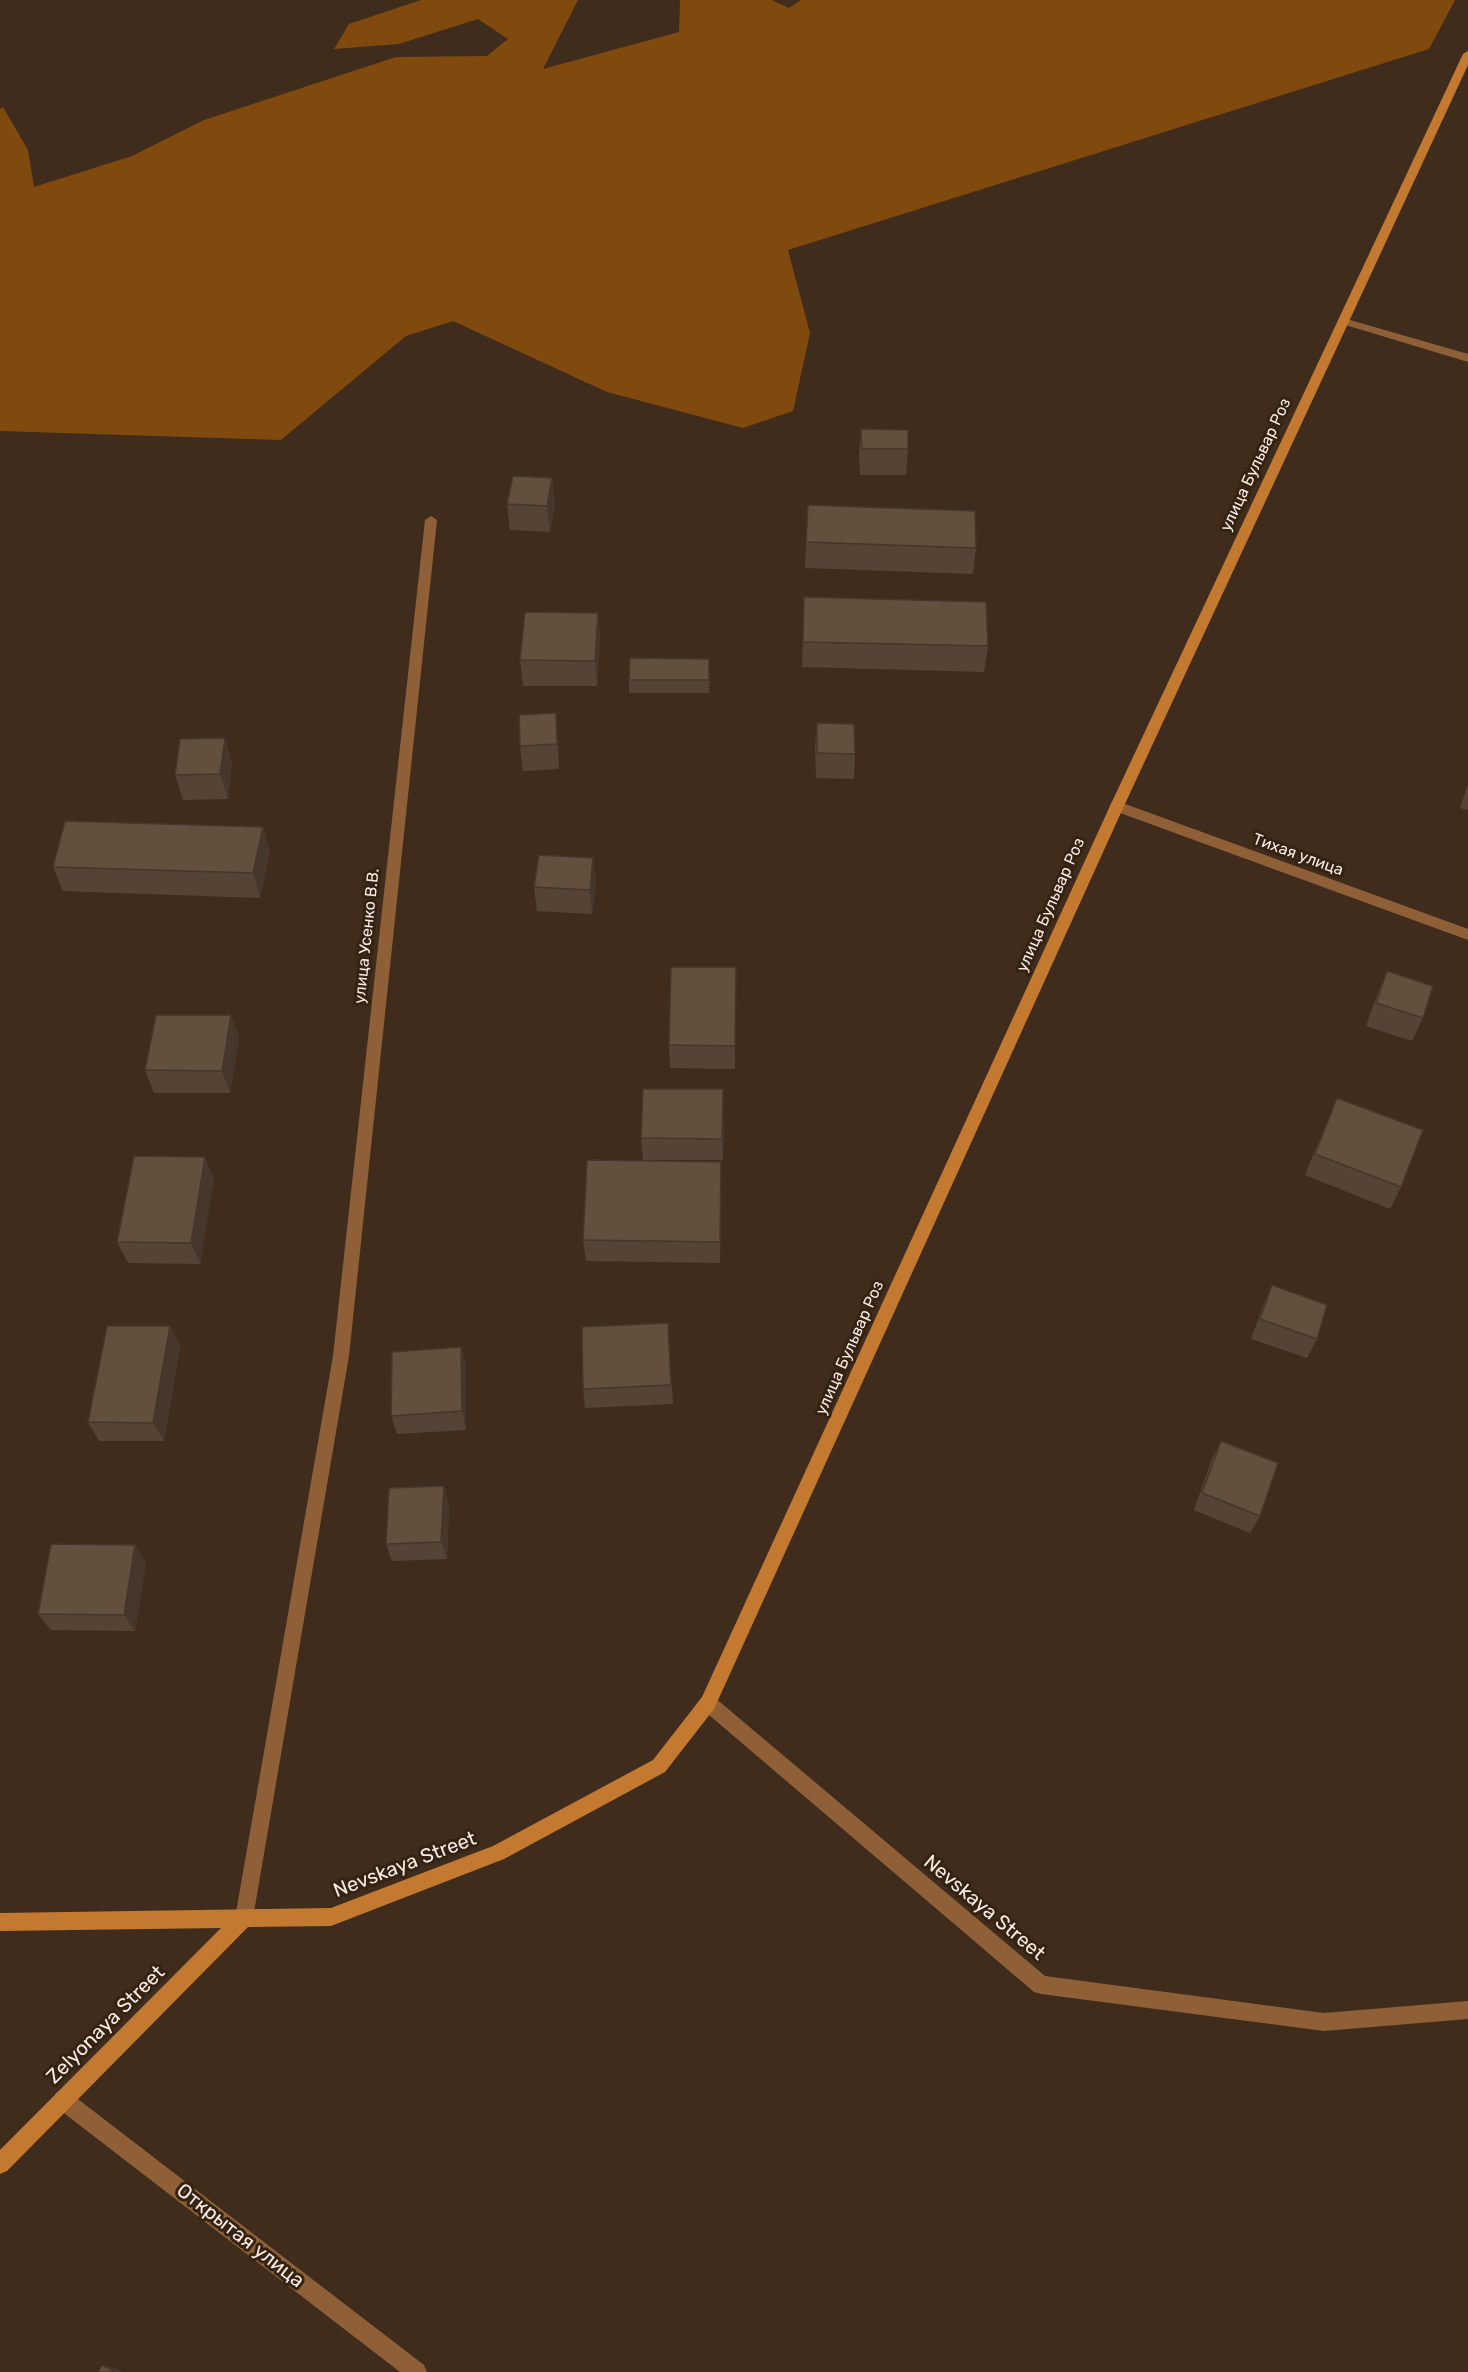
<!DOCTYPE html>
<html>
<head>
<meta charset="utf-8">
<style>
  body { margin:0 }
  canvas { display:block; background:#3f2c1c }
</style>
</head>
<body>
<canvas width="1468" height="2372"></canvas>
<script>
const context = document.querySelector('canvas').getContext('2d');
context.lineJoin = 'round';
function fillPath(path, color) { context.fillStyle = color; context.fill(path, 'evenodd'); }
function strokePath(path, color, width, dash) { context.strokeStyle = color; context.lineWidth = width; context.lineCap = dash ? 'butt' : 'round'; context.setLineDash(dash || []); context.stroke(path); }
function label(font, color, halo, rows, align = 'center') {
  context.font = font + ' Rubik,sans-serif'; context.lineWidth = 6; context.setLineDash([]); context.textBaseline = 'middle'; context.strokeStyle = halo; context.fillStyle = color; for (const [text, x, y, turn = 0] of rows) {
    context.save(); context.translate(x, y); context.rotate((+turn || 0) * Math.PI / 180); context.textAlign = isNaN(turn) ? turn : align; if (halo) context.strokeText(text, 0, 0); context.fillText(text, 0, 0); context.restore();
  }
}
const forest = new Path2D(`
  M421 0H578L543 69 679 32 680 0H772L789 8 801 0H1455L1429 49 788 250 810 333 793 411 743 428 607 392 453 321 406 336 281 440 0 431V109L3 107 28 150 34 187 132 156 204 120 396 57 487 56 508 39 478 19 399 44 334 49 349 24Z`);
const street = new Path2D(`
  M1343 318 1468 354V362L1339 323 1337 321Z
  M431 516 437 520 349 1356 253 1918 250 1924 244 1927 238 1924 235 1918 333 1356 425 520Z
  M1117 801 1468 929V940L1112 810 1110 806 1112 802Z
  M708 1695 714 1697 1045 1976 1324 2013 1468 2001V2019L1324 2031 1041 1994 1034 1992 702 1709 699 1703 702 1697Z
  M63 2090 70 2093 424 2365 427 2372H400L56 2107 53 2100 56 2093Z`);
const secondary = new Path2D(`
  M1468 51V65L1124 806 714 1709 665 1772 504 1859 331 1926 248 1927 7 2171 0 2174V2150L221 1928 0 1931V1913L331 1908 493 1846 653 1760 702 1697 1110 806 1463 54Z`);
const wall = new Path2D(`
  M861 429 908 449 906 475H860L859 455Z
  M552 478 555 504 550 532 510 530 507 504Z
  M808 505 976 548 973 574 805 568Z
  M804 597 988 646 984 672 802 667Z
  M598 613 600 638 597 686H523L520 660Z
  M710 672 709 693H629V680Z
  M817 723 855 754 854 779 816 778 815 748Z
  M225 738 232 763 228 799 183 800 175 775Z
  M558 738 559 769 523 771 520 746Z
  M1468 784V810L1460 808Z
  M263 827 270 851 260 898 63 891 53 867Z
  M593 858 596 882 592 914 537 911 534 887Z
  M736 967 735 1069 670 1068 669 1045Z
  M1387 971 1423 1018 1412 1041 1366 1026 1377 995Z
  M231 1015 239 1038 230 1093H154L145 1070Z
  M1337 1098 1401 1187 1390 1209 1305 1175Z
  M724 1112 723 1160H643L641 1138Z
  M721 1162 720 1263 586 1261 583 1240Z
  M214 1178 200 1264 128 1263 117 1242Z
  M1272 1285 1317 1339 1307 1358 1251 1339 1263 1306Z
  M668 1323 673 1404 585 1408 583 1389Z
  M170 1326 180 1346 164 1441H99L88 1422Z
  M461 1347 466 1367V1430L397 1434 391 1416Z
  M1221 1441 1260 1516 1250 1533 1194 1510 1212 1459Z
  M449 1504 447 1559 392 1561 386 1544Z
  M135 1545 146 1563 135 1631 51 1630 38 1614Z`);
const shadedWall = new Path2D(`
  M552 478 555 504 550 532 547 506Z
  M598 613 600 638 597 686 595 661Z
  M556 713 558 738 559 769 557 744Z
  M225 738 232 763 228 799 220 774Z
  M263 827 270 851 260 898 253 873Z
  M593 858 596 882 592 914 590 890Z
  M231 1015 239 1038 230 1093 222 1071Z
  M723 1089 724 1112 723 1160 722 1139Z
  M205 1157 214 1178 200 1264 191 1243Z
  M170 1326 180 1346 164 1441 153 1423Z
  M461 1347 466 1367V1430L462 1411Z
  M444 1486 449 1504 447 1559 441 1542Z
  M135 1545 146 1563 135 1631 124 1615Z
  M102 2365 116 2368 123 2372H115Z`);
const building = new Path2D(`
  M861 429 908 430V449H862Z
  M513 476 552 478 547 506 507 504Z
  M808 505 975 511 976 548 806 542Z
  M804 597 986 602 988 646 803 642Z
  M525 612 598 613 595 661 520 660Z
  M630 658 709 659V680H629Z
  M556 713 557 744 520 746 519 715Z
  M817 723 854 724 855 754 817 753Z
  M225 738 220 774 175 775 180 739Z
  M65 821 263 827 253 873 53 867Z
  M539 855 593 858 590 890 534 887Z
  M671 967H736L735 1046 669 1045Z
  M1387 971 1433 986 1423 1018 1376 1003Z
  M156 1015H231L222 1071 145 1070Z
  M643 1089H723L722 1139 641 1138Z
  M1337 1098 1423 1130 1401 1187 1315 1154Z
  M134 1156 205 1157 191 1243 117 1242Z
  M587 1160 721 1162 720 1242 583 1240Z
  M1272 1285 1327 1305 1317 1339 1260 1319Z
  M668 1323 671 1385 583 1389 582 1327Z
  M107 1326H170L153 1423 88 1422Z
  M461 1347 462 1411 391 1416 392 1352Z
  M1221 1441 1278 1463 1260 1516 1202 1493Z
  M444 1486 441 1542 386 1544 389 1488Z
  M51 1544 135 1545 124 1615 38 1614Z
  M102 2365 115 2372H98Z`);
const streetNames = [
  ["улица Бульвар Роз",1256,465,-65],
  ["Тихая улица",1298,855,20],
  ["улица Бульвар Роз",1051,905,-66],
  ["улица Усенко В.В.",367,936,-84],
  ["улица Бульвар Роз",850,1348,-66]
];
const nearStreetnames = [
  ["Nevskaya Street",405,1865,-21],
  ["Nevskaya Street",984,1908,40],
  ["Zelyonaya Street",106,2025,-45],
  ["Открытая улица",240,2236,38]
];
fillPath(forest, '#80490e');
fillPath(street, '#8f6037');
fillPath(secondary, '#c47931');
fillPath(wall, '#554435');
fillPath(shadedWall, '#45372b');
fillPath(building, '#634f3e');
strokePath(building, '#45372b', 1.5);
label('16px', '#f7ebe1', '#342213', streetNames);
label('20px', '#f7ebe1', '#342213', nearStreetnames);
</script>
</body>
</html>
